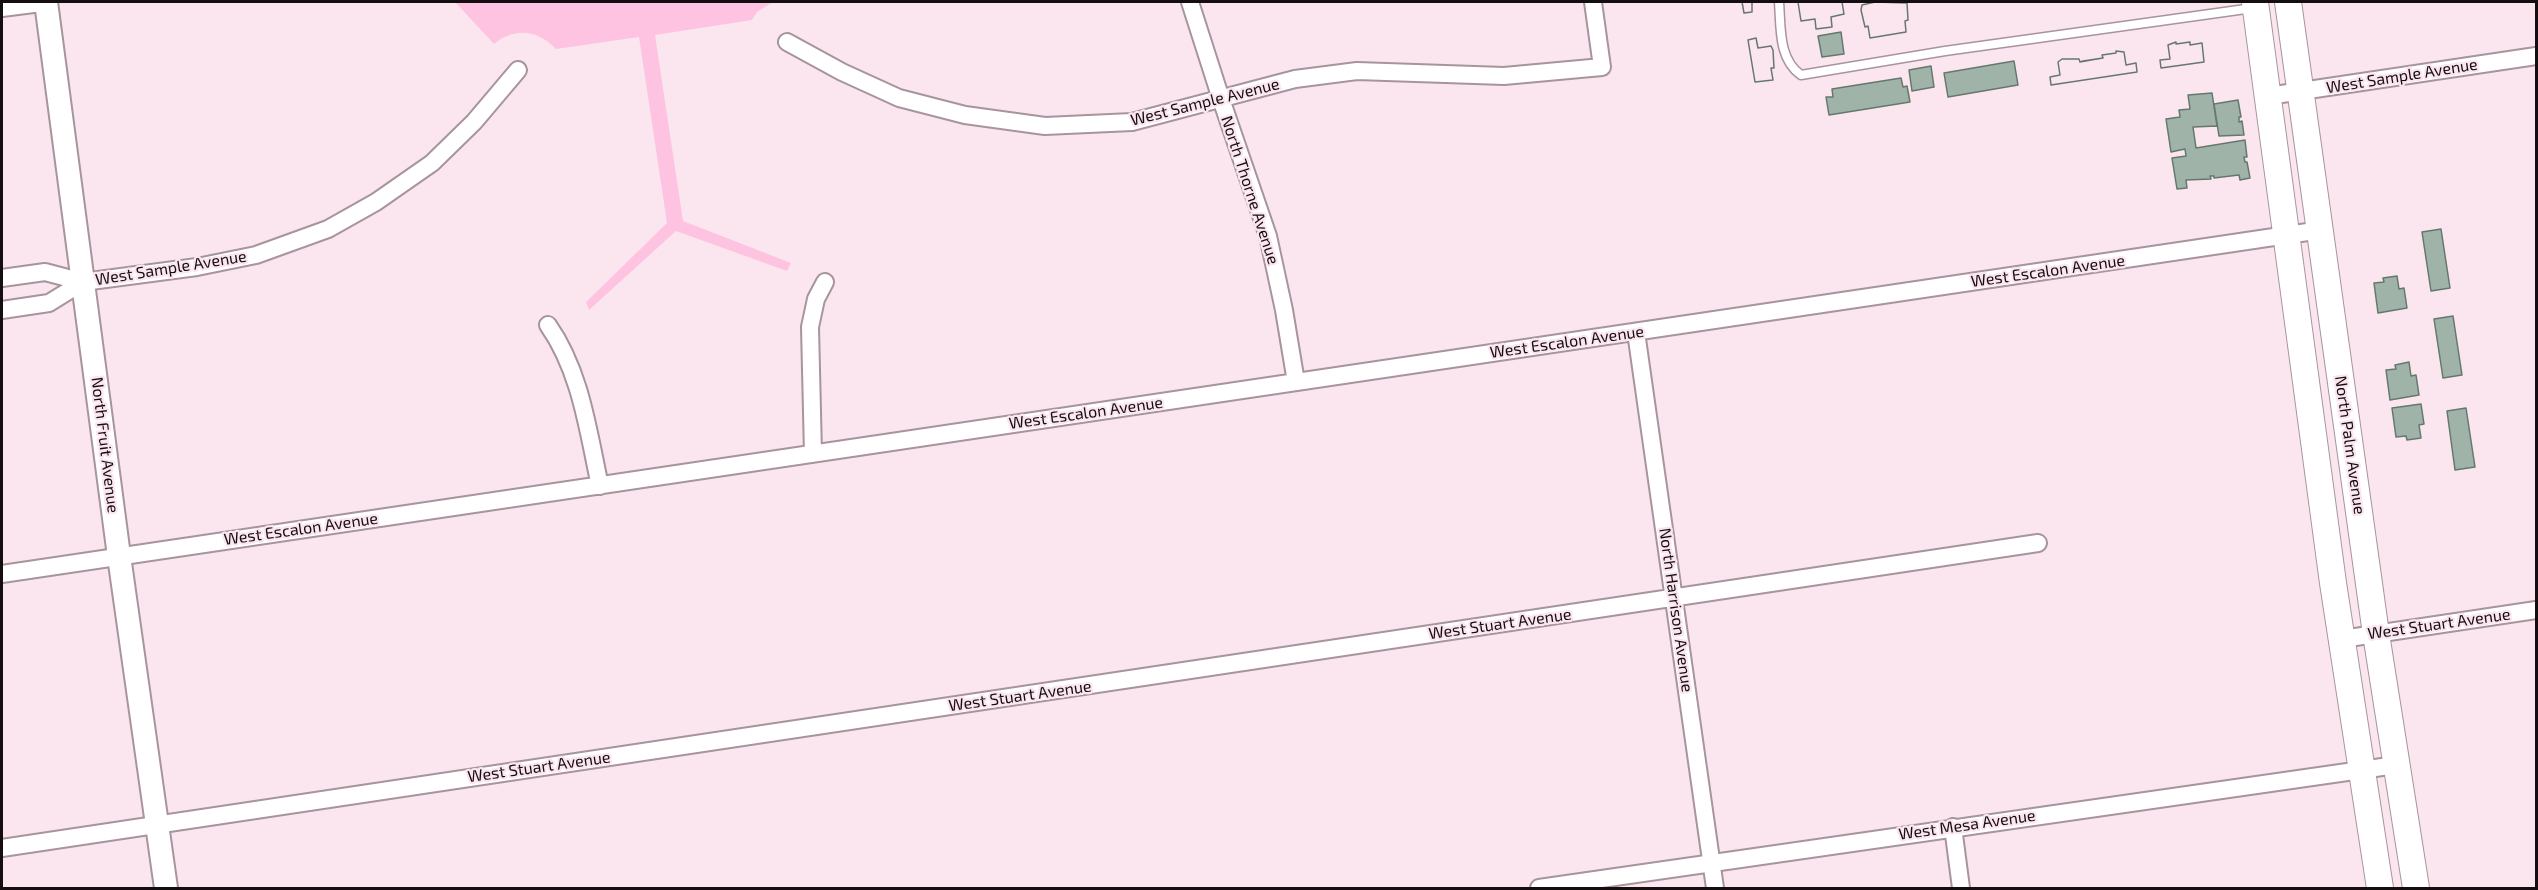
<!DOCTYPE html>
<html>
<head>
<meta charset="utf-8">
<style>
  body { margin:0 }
  #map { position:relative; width:2538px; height:890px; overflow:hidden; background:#fbe6f0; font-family:"Exo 2",sans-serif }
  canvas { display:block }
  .frame { position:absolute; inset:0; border:3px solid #150e11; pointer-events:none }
</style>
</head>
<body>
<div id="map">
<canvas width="2538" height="890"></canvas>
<div class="frame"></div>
</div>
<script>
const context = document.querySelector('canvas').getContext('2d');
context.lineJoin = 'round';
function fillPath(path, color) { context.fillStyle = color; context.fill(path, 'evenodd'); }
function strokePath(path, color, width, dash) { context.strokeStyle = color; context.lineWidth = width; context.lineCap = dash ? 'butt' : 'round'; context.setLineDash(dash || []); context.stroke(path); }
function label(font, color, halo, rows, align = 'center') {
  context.font = font + ' "Exo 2",sans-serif'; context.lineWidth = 4.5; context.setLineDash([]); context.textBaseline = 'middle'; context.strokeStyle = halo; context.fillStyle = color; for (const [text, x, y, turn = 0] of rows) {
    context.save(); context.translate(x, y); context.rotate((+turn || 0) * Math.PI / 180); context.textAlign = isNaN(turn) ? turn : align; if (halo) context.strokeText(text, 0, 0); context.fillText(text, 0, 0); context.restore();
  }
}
const green = new Path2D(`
  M455 2H773L757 12 752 20 655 35 683 221 791 263 787 271 676 231 589 310 586 302 667 223 639 37 556 49C538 30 515 27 494 44Z`);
const building = new Path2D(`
  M1742 2H1752V12L1744 13Z
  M1742 2H1752V12L1744 13Z
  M1798 2H1842L1844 14 1831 17 1832 27 1816 29 1815 19 1801 21Z
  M1798 2H1842L1844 14 1831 17 1832 27 1816 29 1815 19 1801 21Z
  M1875 2 1907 3 1908 20 1905 21 1906 32 1870 38 1868 26 1865 27 1861 10 1862 5Z
  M1875 2 1907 3 1908 20 1905 21 1906 32 1870 38 1868 26 1865 27 1861 10 1862 5Z
  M1841 32 1844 54 1822 57 1818 36Z
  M1756 38 1758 48 1771 46 1773 50 1774 68H1771L1773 80 1755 82 1748 40Z
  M1756 38 1758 48 1771 46 1773 50 1774 68H1771L1773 80 1755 82 1748 40Z
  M2176 42V44L2190 42V45L2202 43 2204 62 2161 68 2160 60 2170 59 2168 45Z
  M2176 42V44L2190 42V45L2202 43 2204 62 2161 68 2160 60 2170 59 2168 45Z
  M2116 51 2124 52 2126 65 2136 63 2137 72 2051 85 2050 77 2060 75 2058 62 2062 59H2079L2080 62 2083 61 2103 58 2102 55 2116 53Z
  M2116 51 2124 52 2126 65 2136 63 2137 72 2051 85 2050 77 2060 75 2058 62 2062 59H2079L2080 62 2091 60 2103 58 2102 55 2116 53Z
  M2014 61 2018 85 1948 97 1944 73Z
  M1931 66 1934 87 1912 91 1909 70Z
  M1901 78 1903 87 1907 86 1910 102 1829 115 1826 97H1833L1832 89Z
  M2212 93 2217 126 2193 127 2196 148 2245 140 2247 157H2244L2245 162H2247L2250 178 2240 180 2239 175 2214 178V176H2210L2211 179 2186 180 2187 188 2177 189 2172 158 2186 156 2185 149 2171 152 2166 119 2180 117 2179 110 2190 109 2188 95Z
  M2238 100 2241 117H2239V122L2242 121 2244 135 2219 136 2214 104Z
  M2441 229 2450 288 2431 291 2422 232Z
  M2397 276 2399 289 2404 288 2407 308 2378 313 2374 283 2384 282 2383 278Z
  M2453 316 2462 375 2443 378 2434 319Z
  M2409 362 2411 376 2416 375 2419 395 2390 400 2386 370 2396 369 2395 365Z
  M2421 404 2424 424 2419 425 2421 438 2407 440 2406 436 2396 437 2392 408Z
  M2466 408 2475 467 2455 470 2447 411Z`);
const lane = new Path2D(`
  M1779 2C1781 27 1778 59 1801 75L1945 51 2253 8`);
const street = new Path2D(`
  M1190 2 1221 99 1268 236 1284 310 1296 382
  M2 8 49 2
  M787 42 842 72 899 98 965 115 1045 126 1132 122 1295 79 1357 71 1504 76 1602 67 1593 2
  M2268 96 2536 56
  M2 278 45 272 83 282 197 267 256 255 328 229 376 202 432 163 474 122 518 70
  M2 310 49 303 83 282
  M548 325C581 372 588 431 600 486
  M1636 332 1715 888
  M813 454 810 327 816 299 825 282
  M2 574 2321 230
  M2342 639 2536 610
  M1953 827 1961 888
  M2 848 2038 543
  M1539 888 2396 765`);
const secondary = new Path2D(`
  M46 2 119 556 166 888`);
const primary = new Path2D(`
  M2255 2 2333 583 2380 888
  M2288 2 2376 634 2416 888`);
const streetNames = [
  ["West Sample Avenue",2402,76,-9],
  ["West Sample Avenue",1205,102,-14],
  ["North Thorne Avenue",1250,190,72],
  ["West Sample Avenue",171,268,-9],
  ["West Escalon Avenue",2048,271,-8],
  ["West Escalon Avenue",1567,342,-8],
  ["West Escalon Avenue",1086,413,-8],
  ["North Fruit Avenue",105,445,83],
  ["North Palm Avenue",2350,445,82],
  ["West Escalon Avenue",301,529,-8],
  ["North Harrison Avenue",1676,610,82],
  ["West Stuart Avenue",1500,624,-8],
  ["West Stuart Avenue",2439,624,-8],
  ["West Stuart Avenue",1020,696,-8],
  ["West Stuart Avenue",539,767,-8],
  ["West Mesa Avenue",1967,825,-8]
];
fillPath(green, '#ffc3e2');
fillPath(building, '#9fb3a8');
strokePath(building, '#66786e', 1.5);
strokePath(lane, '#a7949e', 11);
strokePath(street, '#a7949e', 20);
strokePath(secondary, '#a7949e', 26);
strokePath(primary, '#a7949e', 28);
strokePath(lane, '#fff', 8);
strokePath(street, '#fff', 16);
strokePath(secondary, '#fff', 22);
strokePath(primary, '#fff', 26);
label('16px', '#150e11', '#fbe6f0', streetNames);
</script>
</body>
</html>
